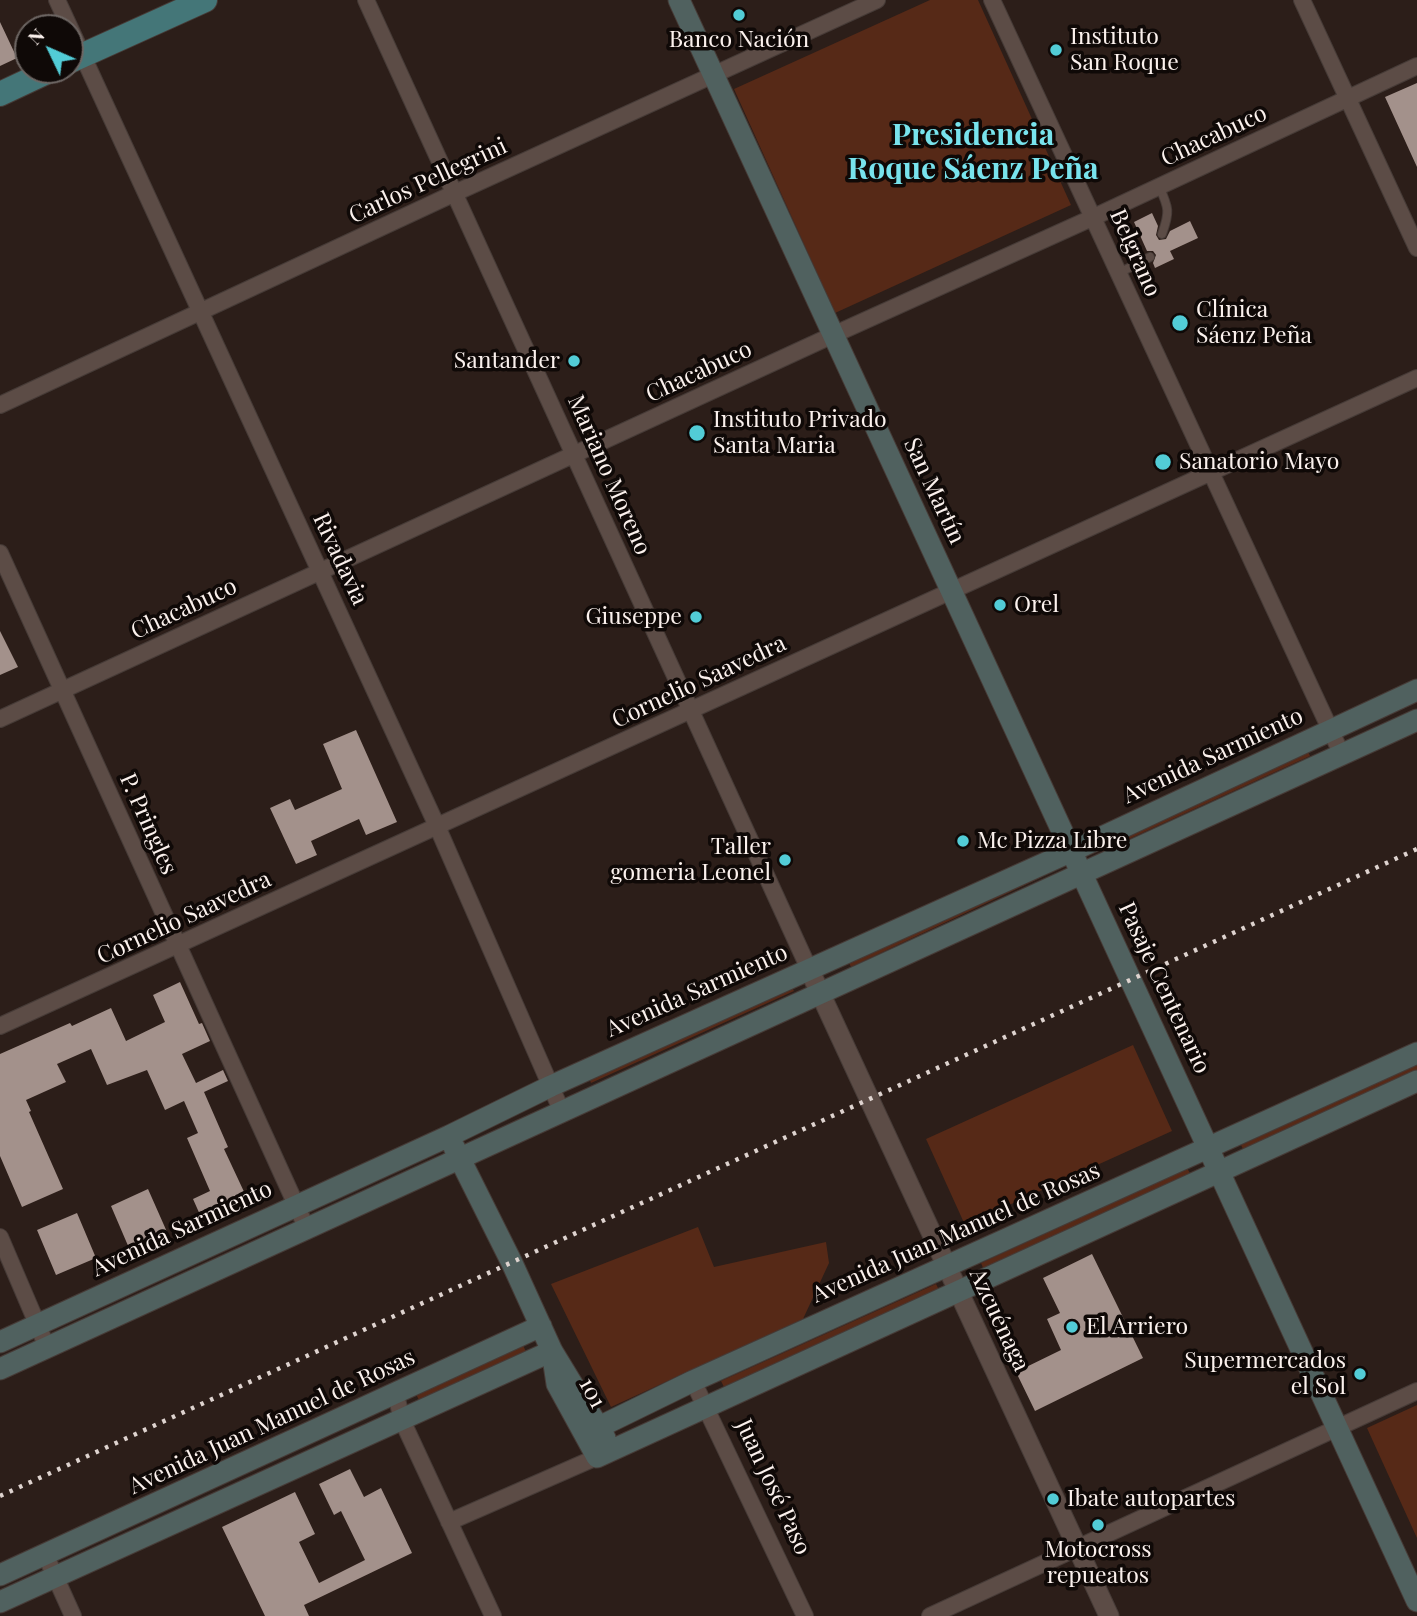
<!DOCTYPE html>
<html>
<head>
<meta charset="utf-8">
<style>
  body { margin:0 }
  #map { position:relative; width:1417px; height:1616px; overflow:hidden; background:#2c1e19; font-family:"Playfair Display",serif }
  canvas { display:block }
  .north { position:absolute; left:14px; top:14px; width:70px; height:70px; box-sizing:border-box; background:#0f0907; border:2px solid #6d6663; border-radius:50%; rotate:314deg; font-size:19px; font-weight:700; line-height:28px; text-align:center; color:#fbf1ed }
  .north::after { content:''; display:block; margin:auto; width:24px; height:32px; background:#52ccd6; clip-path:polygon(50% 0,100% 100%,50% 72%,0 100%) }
</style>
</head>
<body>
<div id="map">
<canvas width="1417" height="1616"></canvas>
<div class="north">N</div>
</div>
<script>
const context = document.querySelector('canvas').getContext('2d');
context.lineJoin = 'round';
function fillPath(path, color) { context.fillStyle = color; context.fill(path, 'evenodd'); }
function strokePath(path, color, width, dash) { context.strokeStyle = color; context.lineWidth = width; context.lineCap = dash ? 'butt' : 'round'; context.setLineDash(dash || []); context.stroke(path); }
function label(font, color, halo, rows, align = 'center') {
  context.font = font + ' "Playfair Display",serif'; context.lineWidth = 7; context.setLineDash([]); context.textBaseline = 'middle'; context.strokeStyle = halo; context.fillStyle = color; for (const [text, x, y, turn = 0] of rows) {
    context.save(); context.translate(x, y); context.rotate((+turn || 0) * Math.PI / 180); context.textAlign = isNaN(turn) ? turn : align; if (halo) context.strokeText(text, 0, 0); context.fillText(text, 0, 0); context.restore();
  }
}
const green = new Path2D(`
  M930 0H978L1071 205 835 313 734 89Z
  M1307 749 1310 756 1103 851 1100 843Z
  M1039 871 1042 877 851 967 848 961Z
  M791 986 794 991 591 1083 589 1078Z
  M1133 1045 1172 1131 965 1225 926 1139Z
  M1417 1064V1073L1245 1153 1241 1145Z
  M1187 1168 1191 1175 984 1270 981 1263Z
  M698 1227 714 1267 826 1242 829 1263 803 1319 611 1407 551 1284Z
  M936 1284 940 1292 725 1389 721 1381Z
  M523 1345 526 1352 419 1400 416 1394Z
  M1417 1405V1538L1367 1428Z`);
const building = new Path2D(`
  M0 22 17 58 0 66Z
  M1417 83V167L1385 97Z
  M1152 213 1158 226 1156 235 1159 240 1166 239 1170 231 1190 221 1198 238 1170 251 1174 259 1155 268 1153 263 1156 255 1153 251H1147L1134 222Z
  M0 631 18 667 0 675Z
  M356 730 397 822 366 835 359 819 311 841 317 855 296 864 270 808 290 799 295 810 342 789 323 744Z
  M180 982 199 1024 202 1023 210 1041 182 1054 196 1083 223 1070 228 1081 204 1092 228 1147 224 1149 246 1196 201 1217 193 1199 210 1191 187 1138 198 1133 184 1101 165 1110 147 1070 107 1085 91 1049 57 1064 66 1082 26 1100 31 1111 29 1112 63 1189 22 1207 0 1156V1054L70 1023 72 1026 111 1008 126 1041 165 1022 153 995Z
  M148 1189 167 1232 129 1248 111 1206Z
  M77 1213 96 1258 56 1275 37 1230Z
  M1092 1254 1143 1358 1035 1411 1016 1372 1061 1350 1047 1319 1060 1313 1043 1278Z
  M350 1469 364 1497 381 1488 412 1553 304 1605 309 1616H265L222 1527 295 1492 315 1534 299 1542 319 1583 365 1560 341 1511 334 1515 319 1484Z`);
const service = new Path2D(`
  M1159 186C1169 208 1170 212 1162 234
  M1119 273 1150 257`);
const minor = new Path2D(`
  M57 0 70 28
  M366 0 809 969
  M992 0 1342 755
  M1302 0 1417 248
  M70 28 437 826 562 1112
  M0 405 455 193 877 0
  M0 553 307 1229
  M0 719 833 335 1094 217 1417 66
  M0 1026 1417 378
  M0 1237 47 1347
  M693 1381 805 1616
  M396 1395 402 1420 493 1616
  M449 1522 597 1457
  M45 1554 73 1616
  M930 1616 1417 1391`);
const tertiary = new Path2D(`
  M809 969 1109 1616`);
const secondary = new Path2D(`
  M679 0 1417 1601
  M454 1147 512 1263 552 1351 605 1438
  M0 1342 449 1136 551 1086 1072 851 1417 690
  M552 1351 557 1384 597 1457 1417 1081
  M0 1369 1417 720
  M599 1427 693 1381 1417 1053
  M0 1575 541 1326
  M0 1602 552 1351`);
const primary = new Path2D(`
  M70 61 205 0
  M0 94 51 70`);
const rail = new Path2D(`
  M0 1496 1417 849`);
const markers = [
  [739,15,7,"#52ccd6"],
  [1056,50,7,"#52ccd6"],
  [1180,323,9,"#52ccd6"],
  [574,361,7,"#52ccd6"],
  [697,433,9,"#52ccd6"],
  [1163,462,9,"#52ccd6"],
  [1000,605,7,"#52ccd6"],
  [696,617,7,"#52ccd6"],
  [963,841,7,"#52ccd6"],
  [785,860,7,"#52ccd6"],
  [1072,1327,7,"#52ccd6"],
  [1360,1374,7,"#52ccd6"],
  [1053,1499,7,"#52ccd6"],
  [1098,1525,7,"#52ccd6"]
];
const poiNames = [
  ["Instituto",1070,37],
  ["San Roque",1070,63],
  ["Banco Nación",739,40,"center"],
  ["Clínica",1196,310],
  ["Sáenz Peña",1196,336],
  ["Santander",560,361,"right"],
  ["Instituto Privado",713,420],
  ["Santa Maria",713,446],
  ["Sanatorio Mayo",1179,462],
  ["Orel",1014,605],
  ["Giuseppe",682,617,"right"],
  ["Mc Pizza Libre",977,841],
  ["Taller",771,847,"right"],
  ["gomeria Leonel",771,873,"right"],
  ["El Arriero",1086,1327],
  ["Supermercados",1346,1361,"right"],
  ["el Sol",1346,1387,"right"],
  ["Ibate autopartes",1067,1499],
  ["Motocross",1098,1550,"center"],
  ["repueatos",1098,1576,"center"]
];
const streetNames = [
  ["Chacabuco",1214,136,-25],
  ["Carlos Pellegrini",428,181,-25],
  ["Belgrano",1135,253,66],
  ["Chacabuco",699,372,-25],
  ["Mariano Moreno",609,475,66],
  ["San Martín",934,491,65],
  ["Rivadavia",340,559,65],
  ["Chacabuco",184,609,-25],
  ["Cornelio Saavedra",699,682,-25],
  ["Avenida Sarmiento",1213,756,-25],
  ["P. Pringles",148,824,66],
  ["Cornelio Saavedra",184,918,-25],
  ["Pasaje Centenario",1164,988,65],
  ["Avenida Sarmiento",697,991,-24],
  ["Avenida Sarmiento",182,1229,-25],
  ["Avenida Juan Manuel de Rosas",956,1233,-24],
  ["Azcuénaga",999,1320,65],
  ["101",592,1393,62],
  ["Avenida Juan Manuel de Rosas",272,1422,-25],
  ["Juan José Paso",773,1487,65]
];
const districtNames = [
  ["Presidencia",973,136],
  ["Roque Sáenz Peña",973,170]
];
fillPath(green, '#562917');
fillPath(building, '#a3918b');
strokePath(service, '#463b37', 10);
strokePath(minor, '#463b37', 18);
strokePath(tertiary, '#463b37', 21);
strokePath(secondary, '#463b37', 23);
strokePath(primary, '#463b37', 26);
strokePath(service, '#5c4c46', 8);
strokePath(minor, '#5c4c46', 16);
strokePath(tertiary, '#5c4c46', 19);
strokePath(secondary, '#50615f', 21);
strokePath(primary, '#447678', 24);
strokePath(rail, '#ded3cf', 4.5, [3.5, 7]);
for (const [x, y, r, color] of markers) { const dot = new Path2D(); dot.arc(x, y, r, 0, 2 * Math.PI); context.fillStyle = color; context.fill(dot); strokePath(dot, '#0f0907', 2.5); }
label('23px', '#fbf1ed', '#0f0907', poiNames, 'left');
label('23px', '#fbf1ed', '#0f0907', streetNames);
label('bold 30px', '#78e3ed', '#0f0907', districtNames);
</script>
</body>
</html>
